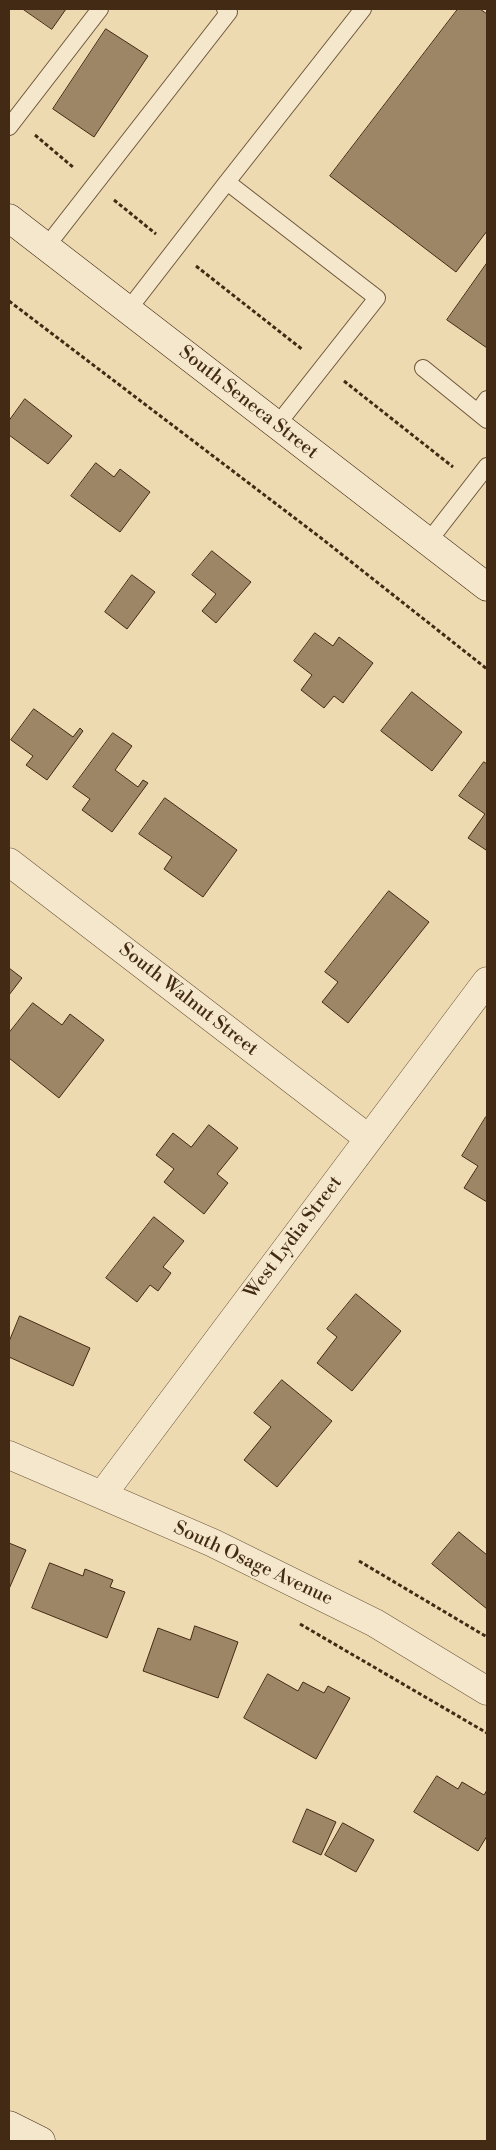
<!DOCTYPE html>
<html>
<head>
<meta charset="utf-8">
<style>
  body { margin:0 }
  #map { position:relative; width:496px; height:2150px; overflow:hidden; background:#eedab1; font-family:"Libre Bodoni",serif }
  canvas { display:block }
  .frame { position:absolute; inset:0; border:10px solid #432a14; pointer-events:none }
</style>
</head>
<body>
<div id="map">
<canvas width="496" height="2150"></canvas>
<div class="frame"></div>
</div>
<script>
const context = document.querySelector('canvas').getContext('2d');
context.lineJoin = 'round';
function fillPath(path, color) { context.fillStyle = color; context.fill(path, 'evenodd'); }
function strokePath(path, color, width, dash) { context.strokeStyle = color; context.lineWidth = width; context.lineCap = dash ? 'butt' : 'round'; context.setLineDash(dash || []); context.stroke(path); }
function label(font, color, halo, rows, align = 'center') {
  context.font = font + ' "Libre Bodoni",serif'; context.lineWidth = 4.5; context.setLineDash([]); context.textBaseline = 'middle'; context.strokeStyle = halo; context.fillStyle = color; for (const [text, x, y, turn = 0] of rows) {
    context.save(); context.translate(x, y); context.rotate((+turn || 0) * Math.PI / 180); context.textAlign = isNaN(turn) ? turn : align; if (halo) context.strokeText(text, 0, 0); context.fillText(text, 0, 0); context.restore();
  }
}
const building = new Path2D(`
  M23 9H66L52 29Z
  M458 9H480L487 14V231L456 272 330 176Z
  M106 29 148 56 94 137 53 109Z
  M487 263V348L447 320Z
  M25 399 72 436 48 464 9 435V421Z
  M96 463 114 477 120 469 150 492 120 532 71 496Z
  M212 551 251 582 216 623 202 611 216 594 192 575Z
  M132 575 155 592 127 629 105 612Z
  M315 633 333 646 339 637 373 663 343 703 334 696 324 708 301 690 312 675 294 661Z
  M412 692 462 732 432 771 381 731Z
  M34 709 73 737 80 728 83 731 47 780 26 765 33 756 11 740Z
  M113 733 132 746 115 770 138 787 143 780 148 783 112 832 82 810 90 799 73 787Z
  M484 762 487 764V848L486 850 468 838 485 814 459 796Z
  M165 798 237 850 203 897 164 869 172 857 139 834Z
  M389 891 429 922 348 1023 322 1002 338 982 325 972Z
  M9 968 22 978 9 995Z
  M33 1003 62 1025 70 1014 104 1040 59 1098 9 1058V1033Z
  M486 1117 487 1118V1202L464 1188 478 1166 462 1156Z
  M209 1125 238 1148 217 1174 228 1183 204 1214 164 1182 174 1169 156 1155 173 1133 191 1147Z
  M154 1217 184 1241 163 1267 171 1273 158 1291 150 1285 137 1302 106 1278Z
  M356 1294 401 1331 352 1391 317 1363 337 1337 327 1329Z
  M20 1316 90 1348 73 1386 9 1357V1342Z
  M282 1380 332 1421 277 1487 244 1460 271 1427 254 1413Z
  M459 1532 487 1555V1609L432 1564Z
  M9 1543 26 1550 9 1589Z
  M50 1563 83 1576 85 1569 113 1580 110 1587 125 1592 107 1638 32 1608Z
  M195 1626 238 1642 218 1698 143 1671 158 1628 190 1640Z
  M268 1674 298 1691 303 1682 324 1693 328 1686 350 1698 316 1759 244 1718Z
  M437 1776 458 1789 462 1782 484 1795 487 1790V1836L478 1851 414 1812Z
  M307 1809 336 1822 321 1855 293 1842Z
  M343 1823 374 1840 356 1872 325 1855Z`);
const path = new Path2D(`
  M35 135 74 168
  M114 200 156 234
  M196 266 303 350
  M9 301 321 538 487 669
  M344 381 453 467
  M359 1561 487 1637
  M300 1624 487 1733`);
const lane = new Path2D(`
  M9 127 100 9
  M227 182 363 9
  M46 247 229 12 225 9
  M128 310 227 182 377 298 277 425
  M423 368 487 420
  M478 412 487 399
  M428 542 487 466`);
const street = new Path2D(`
  M9 862 368 1138
  M9 1455 213 1543 375 1623 487 1691
  M102 1495 487 981`);
const secondary = new Path2D(`
  M9 218 487 587
  M9 2125 41 2141`);
const streetNames = [
  ["South Seneca Street",248,403,38],
  ["South Walnut Street",188,1000,38],
  ["West Lydia Street",294,1238,-53],
  ["South Osage Avenue",253,1564,25]
];
fillPath(building, '#9c8666');
strokePath(building, '#432a14', 1);
strokePath(lane, '#6e563b', 18);
strokePath(street, '#6e563b', 29);
strokePath(secondary, '#432a14', 29);
strokePath(path, '#432a14', 3, [4, 2.5]);
strokePath(lane, '#f4e7cc', 16);
strokePath(street, '#f4e7cc', 28);
strokePath(secondary, '#f4e7cc', 28);
label('19px', '#432a14', '#f4e7cc', streetNames);
</script>
</body>
</html>
